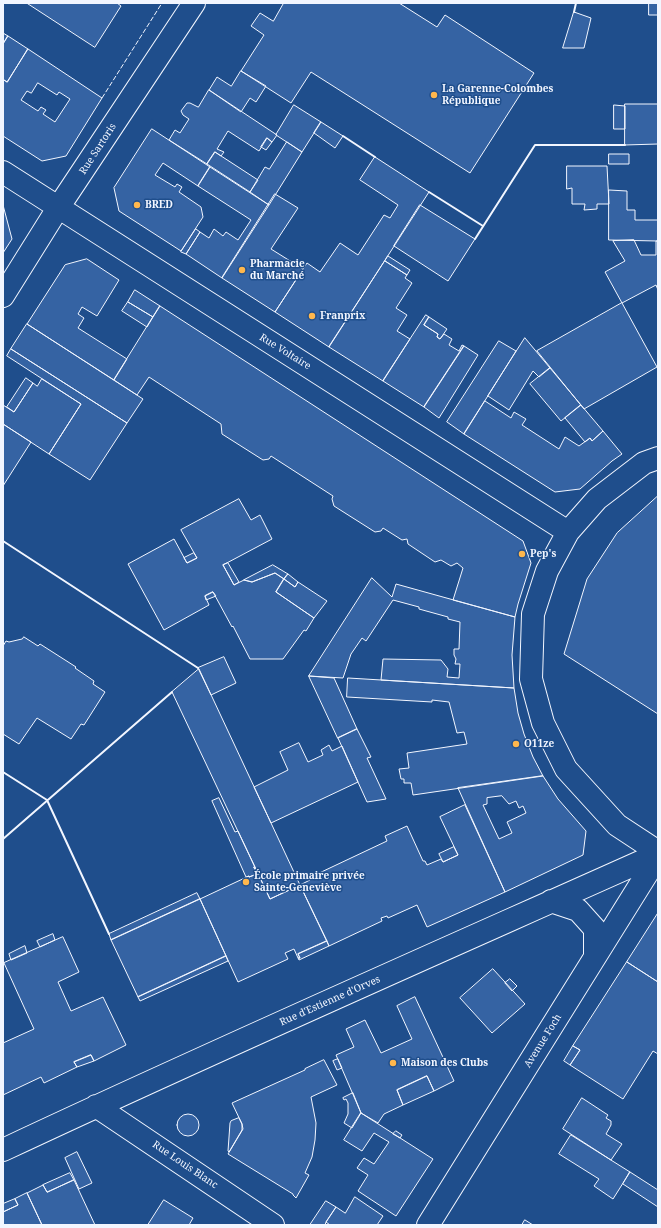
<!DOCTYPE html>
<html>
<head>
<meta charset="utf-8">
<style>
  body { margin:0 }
  #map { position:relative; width:661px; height:1228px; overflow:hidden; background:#1f4e8c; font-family:"Noto Serif",serif }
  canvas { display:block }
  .frame { position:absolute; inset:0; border:4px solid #f2f6ff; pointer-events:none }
</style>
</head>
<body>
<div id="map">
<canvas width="661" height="1228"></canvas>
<div class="frame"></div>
</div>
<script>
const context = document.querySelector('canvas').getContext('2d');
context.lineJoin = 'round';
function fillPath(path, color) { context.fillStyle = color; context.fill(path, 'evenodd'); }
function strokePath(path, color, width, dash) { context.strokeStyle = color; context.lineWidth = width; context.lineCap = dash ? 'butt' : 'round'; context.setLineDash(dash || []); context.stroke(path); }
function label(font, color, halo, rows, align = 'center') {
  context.font = font + ' "Noto Serif",serif'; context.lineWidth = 3; context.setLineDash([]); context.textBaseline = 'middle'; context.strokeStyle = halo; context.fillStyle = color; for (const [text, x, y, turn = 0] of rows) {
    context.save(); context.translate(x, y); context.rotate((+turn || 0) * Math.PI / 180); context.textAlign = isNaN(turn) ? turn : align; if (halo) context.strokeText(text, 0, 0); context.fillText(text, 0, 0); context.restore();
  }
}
const building = new Path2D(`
  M27 3H117L121 6 95 47Z
  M284 3H399L437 27 445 15 534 73 470 173 311 72 291 103 241 71 264 35 251 26 260 13 273 21Z
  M649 3H658V15H649Z
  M574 12 591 18 584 48H563Z
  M3 33 8 36 3 44Z
  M8 36 28 49 7 82 4 80 3 82V44Z
  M28 49 102 98 66 156 42 161 3 136V82L4 80 7 82ZM38 83 57 95 59 92 70 99 55 122 43 114 46 110 41 107 38 111 21 100 27 91 31 93Z
  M241 71 266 86 256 102 250 98 241 112 209 90 217 77 231 86Z
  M209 90 277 135 272 142 267 138 259 151 228 131 217 149 224 152 221 156 215 152 207 164 169 140 175 130 180 133 189 119 183 115 181 111 187 103H190L198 107Z
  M625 104H658V144L625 145Z
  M294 105 321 122 302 152 276 135Z
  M614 105 625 106V129H614Z
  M321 122 343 136 335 148 314 133Z
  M152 129 210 167 198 186 163 163 155 175 175 187 177 184 182 187 179 192 201 207 203 217 181 251 119 211 114 188Z
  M267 138 272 142 266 150 261 147Z
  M287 142 302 152 269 205 250 192 265 167 269 169Z
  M215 152 258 180 250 192 207 164Z
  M609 154H629V164H609Z
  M375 157 429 192 329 347 275 312 307 263 320 272 340 243 358 255 384 215 390 218 398 205 360 180Z
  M567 166H607L609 204H597V209L584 210 585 204H572V188L567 189Z
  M210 167 269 205 222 278 186 254 200 232 209 238 214 229 223 236 226 232 238 240 251 220 198 186Z
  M609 190 627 191V210H635V220H658V241L609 240Z
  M275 194 298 208 271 249 303 269 275 312 222 278Z
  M3 205 12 239 3 253Z
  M420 205 475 239 448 281 394 246Z
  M196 229 200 232 186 254 181 252Z
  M634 240 641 255H656V241H658V290L656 285 622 303 605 272 625 261 613 241Z
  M388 256 410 270 407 275 385 261Z
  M87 259 119 280 97 316 82 307 78 314 84 318 78 328 127 359 114 380 27 324 65 265Z
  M385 261 407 275 405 278 412 283 396 308 407 315 397 331 410 339 383 381 329 347Z
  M135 290 160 306 153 317 128 302Z
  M128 302 153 317 147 327 122 311Z
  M622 303 657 367 584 409 537 351Z
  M160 306 523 541 531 563 518 604 515 617 453 600 463 568 457 563 451 566 441 560 435 562 408 544 407 539 402 540 383 528 381 531 375 532 334 506 332 499 333 496 271 456 269 459 263 460 222 434 221 424 149 377 137 395 114 380Z
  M426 315 429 317 424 325 438 334 437 337 440 339 444 334 452 339 449 345 459 351 462 345 464 346 424 407 383 381Z
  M429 317 447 329 440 339 437 337 438 334 424 325Z
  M27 324 143 399 127 423 11 349Z
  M525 338 550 368 539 377 533 371 509 410 488 396Z
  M499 341 516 351 464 434 447 422Z
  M464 346 478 355 439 418 424 407Z
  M11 349 127 423 90 480 49 454 81 404 7 356Z
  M550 368 581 405 561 421 530 384Z
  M26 378 33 383 14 412 7 407Z
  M42 379 81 404 49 454 3 424V405L14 412 33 383 37 386Z
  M485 401 511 418 514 412 526 419 522 425 559 449 565 437 579 446 590 438 592 441 603 431 622 454 612 461 580 489 555 492 464 434Z
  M581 405 603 431 592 441 590 438 585 442 565 418Z
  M3 424 31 442 3 486Z
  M658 496V714L564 654 587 579 617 533Z
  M239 499 251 520 260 515 272 539 223 565 234 585 244 580 252 582 275 573 284 579 276 592 314 618 306 631 304 630 283 659H250L233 626 232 627 213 592 205 596 209 605 164 630 128 564 174 539 187 563 197 558 181 530Z
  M194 553 197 558 187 563 184 558Z
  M228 563 239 582 234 585 223 565Z
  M273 565 288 574 284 579 275 573 252 582 244 580Z
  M288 574 298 582 295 587 284 579Z
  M372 578 392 597 396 584 515 617 512 655 514 688 381 680 383 659 441 660 448 669 447 677 459 678 460 664H455L456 659 454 655V649H459L460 622 448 619V617L419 609V607L393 600 366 641 362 638 351 654 343 678 309 676Z
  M284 579 295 587 298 582 327 601 314 618 276 592Z
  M213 592 216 596 206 600 205 596Z
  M24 637 38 646 40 644 76 667 75 668 94 681 93 684 105 692 84 725 81 724 71 739 37 718 19 744 3 734V646L6 641 9 642 22 639Z
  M224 657 236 683 211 695 198 668Z
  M199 669 300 885 270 899 172 692Z
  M309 676 334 678 357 729 338 738Z
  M348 678 514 688 518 713 524 734 533 757 543 776 413 795 411 783H404V779H401L399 769 409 768 407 753 467 744 464 732 457 733 449 702 432 700V702L347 697Z
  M357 729 371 757 367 758 386 799 367 802 338 738Z
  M299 743 308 762 323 755 321 750 329 745 332 751 342 746 358 782 271 823 254 787 288 770 280 752Z
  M543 776 558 799 586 831 583 855 505 892 458 788ZM502 796 509 804 516 801 519 808 523 806 526 813 507 822 512 833 499 839 483 805 487 804V798Z
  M219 798 235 832 238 831 255 867H254L257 874 249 877V876L246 877 212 801Z
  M465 805 505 892 427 927 417 905 388 918 387 916 381 918 382 921 329 946 300 885 310 880 315 875 387 841 385 836 407 826 423 861H425L427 865 441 859 443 862 458 855 440 817Z
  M454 847 458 855 443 862 439 854Z
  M254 867H255L270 899 300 885 327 941 298 954 300 958H298L294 949 285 953 288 959 238 982 200 899 249 876V877L257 874Z
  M197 893 200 899 111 940 109 934Z
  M200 899 226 956 138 997 111 940Z
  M658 913V982L627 962Z
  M53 934 55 940 40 947 37 941Z
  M63 937 79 972 58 982 71 1011 103 997 126 1045 94 1061 91 1055 74 1062 77 1067 44 1083 41 1077 3 1095V1043L34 1029 4 963Z
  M327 941 329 946 299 960 298 958H300L298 954Z
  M25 946 27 953 11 960 9 954Z
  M226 956 228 961 140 1001 138 997Z
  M627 962 658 982V1054L653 1051 623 1099 570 1065 580 1050 573 1046Z
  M493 969 525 1004 492 1033 460 998Z
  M510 979 517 986 512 991 505 983Z
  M415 997 454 1081 434 1091 427 1076 397 1090 403 1105 384 1114 378 1123 361 1113 336 1055 354 1047 346 1029 365 1020 381 1053 412 1039 397 1006Z
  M573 1046 580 1050 570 1065 564 1061Z
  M91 1055 94 1061 77 1067 74 1062Z
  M338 1059 342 1068 337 1070 333 1061Z
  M324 1060 337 1085 311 1097 316 1123 315 1140 312 1157 305 1173 309 1175 296 1198 293 1195V1194L228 1154 243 1129 242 1124 232 1103 305 1070V1069Z
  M427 1076 434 1091 403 1105 397 1090Z
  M353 1093 361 1113 352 1128 344 1123 348 1114V1103L346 1099 344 1100 343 1098Z
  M582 1098 608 1115 606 1118 611 1121V1125L606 1134 622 1144 611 1160 563 1129Z
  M361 1113 433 1159 396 1216 358 1191 368 1175 357 1168 364 1158 374 1164 389 1142 374 1133 362 1151 344 1140Z
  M177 1125a11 11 0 1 1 22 0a11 11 0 1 1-22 0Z
  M239 1118 242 1124V1130L229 1152 228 1151 230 1123 231 1121Z
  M396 1131 402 1135 400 1138 393 1134Z
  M571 1135 630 1172 613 1199 594 1186 599 1179 559 1154Z
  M77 1152 92 1183 79 1189 65 1158Z
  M630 1172 658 1190V1207L623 1184Z
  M70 1173 74 1180 47 1192 43 1185Z
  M74 1180 95 1225H42L27 1193 43 1185 47 1192Z
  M27 1193 42 1225H3V1212L18 1205 15 1199Z
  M355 1197 383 1216 377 1225H330L326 1222 336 1207 345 1213Z
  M15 1199 18 1205 3 1212V1204Z
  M164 1200 193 1218 189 1225H148Z
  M326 1201 336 1207 326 1222 325 1225H310Z
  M525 1220 533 1225H522Z`);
const street = new Path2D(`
  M3 172 568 532
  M3 296 58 208 194 3
  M658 458 644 463 597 499 568 532 547 571 533 614 531 679 543 723 566 769 617 825 658 852
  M551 901 578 910 595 929V956
  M96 1106 273 1225
  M3 1150C220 1048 439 952 658 854
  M428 1225 658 856`);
const fence = new Path2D(`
  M102 98 162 3`);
const wall = new Path2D(`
  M574 12 576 3
  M343 136 375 157
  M429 192 483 226
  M475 239 535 145H625
  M3 541 198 668
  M3 772 47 800 109 934
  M3 839 172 692`);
const markers = [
  [434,95,4,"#ffb74d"],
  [137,205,4,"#ffb74d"],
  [242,270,4,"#ffb74d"],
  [312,316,4,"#ffb74d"],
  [522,554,4,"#ffb74d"],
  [516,744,4,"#ffb74d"],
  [246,882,4,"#ffb74d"],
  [393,1063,4,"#ffb74d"]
];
const poiNames = [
  ["La Garenne-Colombes",442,89],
  ["République",442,101],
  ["BRED",145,205],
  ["Pharmacie",250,264],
  ["du Marché",250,276],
  ["Franprix",320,316],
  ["Pep's",530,554],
  ["O11ze",524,744],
  ["École primaire privée",254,876],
  ["Sainte-Geneviève",254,888],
  ["Maison des Clubs",401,1063]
];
const streetNames = [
  ["Rue Sartoris",98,149,-57],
  ["Rue Voltaire",285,352,32],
  ["Rue d'Estienne d'Orves",330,1001,-24],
  ["Avenue Foch",543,1041,-58],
  ["Rue Louis Blanc",185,1165,34]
];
fillPath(building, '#3563a3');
strokePath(building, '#f2f6ff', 1);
strokePath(street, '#f2f6ff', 24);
strokePath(street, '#1f4e8c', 22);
strokePath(fence, '#f2f6ff', 1, [5, 2]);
strokePath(wall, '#f2f6ff', 2);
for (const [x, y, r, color] of markers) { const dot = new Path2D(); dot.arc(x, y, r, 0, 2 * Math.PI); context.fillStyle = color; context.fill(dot); strokePath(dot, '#1f4e8c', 1.5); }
label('bold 10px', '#f2f6ff', '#1f4e8c', poiNames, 'left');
label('10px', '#f2f6ff', '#1f4e8c', streetNames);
</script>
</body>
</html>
